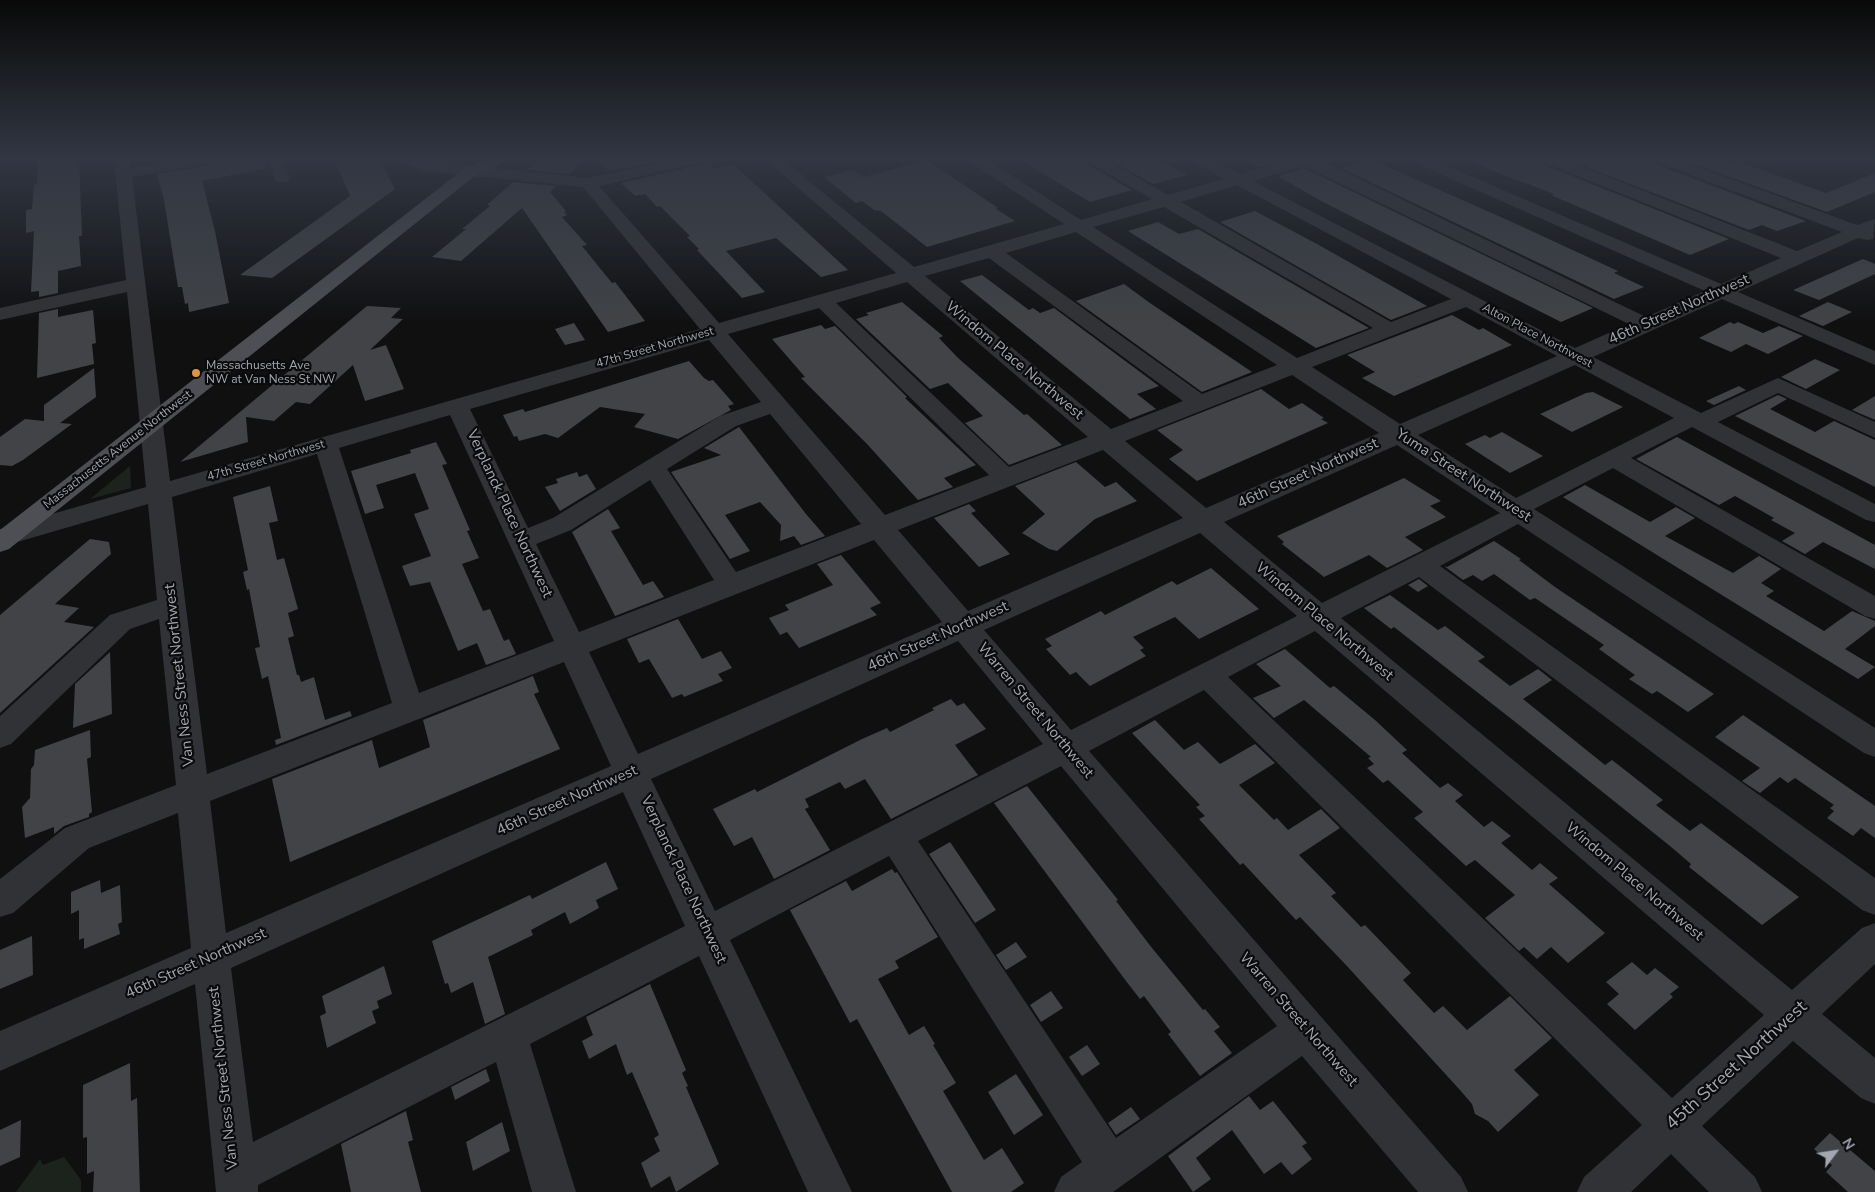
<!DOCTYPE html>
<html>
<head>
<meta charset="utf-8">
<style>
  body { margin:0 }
  #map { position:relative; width:1875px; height:1192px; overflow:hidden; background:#101011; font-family:"Nunito Sans",sans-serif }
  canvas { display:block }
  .north { position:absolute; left:1810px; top:1127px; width:50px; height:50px; -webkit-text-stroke:4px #0b0b0c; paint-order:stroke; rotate:59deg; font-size:14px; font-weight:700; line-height:20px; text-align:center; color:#a2a8b0 }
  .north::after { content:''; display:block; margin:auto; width:18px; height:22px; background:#a2a8b0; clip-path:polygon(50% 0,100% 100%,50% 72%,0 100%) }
</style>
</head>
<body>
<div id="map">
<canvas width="1875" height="1192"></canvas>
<div class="north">N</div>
</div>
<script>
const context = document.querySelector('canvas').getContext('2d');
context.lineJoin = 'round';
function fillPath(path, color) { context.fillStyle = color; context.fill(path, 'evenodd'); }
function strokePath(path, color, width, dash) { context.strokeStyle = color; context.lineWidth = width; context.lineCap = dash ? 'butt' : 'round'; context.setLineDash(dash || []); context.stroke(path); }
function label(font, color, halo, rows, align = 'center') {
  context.font = font + ' "Nunito Sans",sans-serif'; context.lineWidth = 4.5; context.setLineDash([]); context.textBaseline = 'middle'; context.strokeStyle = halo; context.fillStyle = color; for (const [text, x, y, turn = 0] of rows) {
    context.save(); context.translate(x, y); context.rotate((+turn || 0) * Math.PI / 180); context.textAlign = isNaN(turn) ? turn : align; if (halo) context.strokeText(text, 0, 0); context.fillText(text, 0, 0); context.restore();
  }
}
const green = new Path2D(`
  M130 466 131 488 90 499Z
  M64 1157 81 1180V1192H16L40 1159 43 1165Z`);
const building = new Path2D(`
  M38 159H79L82 236H79L81 266 58 271V293L39 297V291L31 292 34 231 26 233V210L32 209 34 185 37 184Z
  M215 159H265L267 168 202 181 215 231 229 303 189 312 188 303 185 304 182 287H178L164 200 157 174 205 166Z
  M334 159H380L395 189 272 278 240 275 350 196Z
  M540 159H586L569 174 527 170Z
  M597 159H671L610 171Z
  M708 159H711L712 169 733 164 848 270 821 277 776 238 726 251 765 292 742 298 697 250 699 249 687 237 690 236 660 206 657 207 645 194 635 196 621 183 704 164Z
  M1019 159H1084L1087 164 1132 190 1090 202Z
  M1108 159H1157L1187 175 1153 184Z
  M1243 159H1289L1259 167Z
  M1466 159H1539L1542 164 1729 239 1690 255 1551 195 1554 194 1465 160Z
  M1566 159H1652L1655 164 1806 221 1777 231 1762 225 1749 230Z
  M1680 159H1721L1733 163 1737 161 1826 193 1875 173V192L1827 212Z
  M927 160 998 208 996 209 1015 221 927 247 881 211 874 210 862 201 856 203 824 177 853 170 864 177Z
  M1372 160 1512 222 1618 271 1614 273 1644 287 1614 299 1341 168Z
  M1304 168 1593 308 1561 322 1323 202 1278 176Z
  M513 182 556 186 550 192 566 211 564 212 567 215 562 217 587 245 582 246 612 283 615 282 645 321 608 332 522 208 461 261 432 257 466 229H462L490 206 487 205Z
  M1255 211 1317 244 1427 306 1391 320 1220 222Z
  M1158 222 1179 234 1198 229 1369 328 1316 348 1128 231Z
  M1863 259 1875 264V274L1819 300 1793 290Z
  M982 275 1029 310 1033 308 1040 313 1054 308 1159 386 1137 394 1156 409 1130 419 960 281Z
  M1124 284 1150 303 1252 372 1202 392 1076 301Z
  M902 302 943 336 939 338 958 358 1024 415 1027 414 1062 445 1009 465 965 423 983 416 948 383 930 389 856 319 869 315 866 313Z
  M1828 302 1852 312 1823 326 1799 316Z
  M367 306 401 308 391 318 403 319 370 350 386 345 404 389 365 401 353 365 310 404 296 402 274 421 246 417 248 442 180 462Z
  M58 309V317L93 310 96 343 92 344 94 364 37 378 39 313Z
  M1452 315 1479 330 1483 328 1512 345 1394 396 1362 378 1375 372 1347 355Z
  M1730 322 1734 324 1738 322 1763 333 1779 326 1803 336 1768 354 1746 344 1731 352 1699 338Z
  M574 323 585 340 565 345 555 329Z
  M821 325 825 329 835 326 907 397 905 398 976 465 944 478 953 487 918 500 867 444 801 378 805 377 772 339Z
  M1815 359 1840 370 1806 389 1781 377Z
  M689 361 704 378 709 381 713 380 734 404 728 406 731 410 678 439 634 427 645 414 600 407 558 438 545 434 519 441 517 436 514 437 503 415 523 409 525 412Z
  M94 368 96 397 60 423 72 424 23 460 12 466 0 465V437L25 419 44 421V405Z
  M1739 386 1746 390 1714 405 1706 401Z
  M1261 389 1289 409 1302 403 1324 418 1321 419 1328 423 1197 481 1169 459 1183 450 1157 430Z
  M1593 392 1623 407 1572 432 1540 414 1586 393Z
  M1778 395 1787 399 1770 409 1815 432 1834 421 1875 440V487L1735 416Z
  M1875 396V420L1852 410Z
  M739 427 806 514 825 536 801 545 794 536 780 541 781 525 760 502 725 515 750 551 730 559 671 472 721 455 704 448Z
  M1502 432 1543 456 1510 473 1465 444 1485 435 1490 438Z
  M1677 437 1875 545V569L1823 542 1805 554 1782 541 1795 533 1771 520 1774 518 1735 496 1719 505 1636 459Z
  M436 442 447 464 442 465 470 530 467 531 479 558 462 564 483 611 490 609 504 641 509 639 516 654 486 665 477 643 458 651 430 582 410 586 402 566 431 556 414 514 429 509 415 473 376 485 384 508 365 514 351 471 411 453 410 450Z
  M1076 462 1105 487 1116 482 1137 501 1095 519 1057 551 1049 549 1022 533 1045 514 1015 486Z
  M577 472 579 477 587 474 596 489 560 511 545 487 558 483 556 479Z
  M1404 478 1441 501 1430 506 1446 517 1405 537 1423 550 1387 568 1369 555 1324 577 1282 544 1284 542 1277 536Z
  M1585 485 1650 522 1676 507 1695 518 1665 536 1733 573 1759 556 1781 569 1761 583 1774 591 1766 596 1824 631 1852 611 1875 621V626L1845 649 1875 667 1858 679 1563 497Z
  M270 486 278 521 269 523 277 560 284 558 298 609 288 613 294 636 288 638 297 675H299L301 682 314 677 325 720 350 711 352 716 276 745 275 740 281 738 268 676 262 679 255 648 260 647 249 589 247 590 243 572 248 570 233 497Z
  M969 504 976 511 971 513 1010 554 979 567 934 518Z
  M608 509 620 528 611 531 643 585 653 581 664 597 615 616 572 532Z
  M90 539 109 542 111 554 55 604 79 608 64 622 94 627 0 713V615Z
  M1494 541 1521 559 1519 560 1555 587 1714 694 1688 712 1657 691 1652 694 1629 679 1635 675 1599 649 1604 645 1535 598 1530 600 1494 574 1482 581 1473 575 1463 580 1444 566 1447 567Z
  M841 555 881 603 870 608 877 615 799 648 787 632 780 635 769 618 789 610 785 605 833 585 817 564Z
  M1211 568 1259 609 1199 639 1175 617 1133 637 1144 648 1140 650 1146 656 1090 686 1076 672 1070 675 1046 649 1052 646 1045 639 1101 611 1105 615 1172 581 1177 585Z
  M1419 579 1428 586 1418 592 1408 585Z
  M1390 595 1438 630 1445 626 1485 657 1478 661 1510 686 1538 669 1552 680 1523 699 1605 765 1612 760 1630 774 1663 800 1656 805 1690 831 1701 823 1799 897 1762 925 1689 867 1691 864 1670 846 1514 721 1394 627 1391 629 1364 608Z
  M678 619 702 659 721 651 732 668 718 674 723 681 684 697 682 694 672 698 649 659 639 663 627 639Z
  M1285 649 1330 688 1334 686 1375 720 1407 750 1402 753 1440 788 1448 783 1463 795 1455 801 1484 827 1492 821 1511 836 1501 843 1532 870 1540 863 1558 878 1549 884 1605 933 1568 963 1551 947 1537 959 1524 947 1519 951 1485 918 1515 895 1475 860 1466 866 1414 818 1423 812 1388 780 1383 783 1367 768 1374 764 1368 758 1371 757 1304 700 1274 718 1253 698 1281 686 1256 664Z
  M110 652 112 714 73 728 75 684Z
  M533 676 539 692 534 694 560 749 290 862 272 779 372 740 379 768 430 747 423 720Z
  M951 699 957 706 964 703 986 729 955 745 978 775 891 819 865 779 845 789 840 782 805 799 809 807 805 809 830 850 774 879 752 837 734 846 713 809 755 789 757 792 862 739 887 728 890 732 934 710 932 708Z
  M1743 715 1875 806V838L1861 828 1853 836 1827 818 1834 811 1830 808 1834 805 1795 778 1788 783 1780 777 1760 793 1742 781 1760 768 1715 737Z
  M1155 720 1184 750 1198 742 1220 764 1255 744 1275 763 1239 785 1274 820 1277 818 1288 830 1321 809 1340 828 1299 855 1336 893 1331 896 1361 927 1365 925 1411 973 1403 980 1434 1013 1443 1006 1467 1030 1510 996 1552 1038 1514 1070 1539 1095 1498 1132 1488 1121 1475 1114 1472 1104 1459 1089 1346 965 1300 917 1296 920 1243 863 1240 865 1199 819 1205 816 1196 807 1200 805 1132 733Z
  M90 730 91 757 87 759 92 812 89 814V817L64 826 54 834V827L25 838 22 807 30 798 31 769 34 765 35 750Z
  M1027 786 1118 900 1116 901 1152 948 1203 1010 1205 1009 1220 1027 1214 1031 1232 1053 1200 1076 1168 1034 1171 1032 1144 996 1140 999 1126 981 994 803Z
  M950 842 996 910 975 923 929 854Z
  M606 862 618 889 596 900 599 908 570 924 565 912 531 930 533 935 488 957 505 1014 485 1024 473 982 451 993 448 983 445 984 432 941 530 895 532 899Z
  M892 869 895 873 897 872 938 937 895 961 899 968 878 979 909 1035 924 1026 935 1044 933 1045 956 1083 943 1091 984 1160 1002 1148 1024 1183 1011 1192H952L857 1019 850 1023 790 910 846 881 852 891Z
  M100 880 101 893 120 885 122 922 118 924 120 934 84 949V938L79 940V910L71 914V892Z
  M32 936 33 975 0 989V950Z
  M1016 942 1027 957 1006 970 996 955Z
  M1632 962 1647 975 1655 968 1679 987 1670 994 1673 997 1635 1030 1607 1004 1619 994 1606 982Z
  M384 966 392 994 377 1001 379 1008 372 1011 376 1023 327 1048 320 1016 326 1013 322 996Z
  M650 984 686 1070 682 1073 688 1086 686 1087 719 1164 676 1192 670 1176 651 1188 641 1163 660 1151 654 1138 659 1135 632 1072 627 1075 616 1044 589 1059 582 1041 593 1035 586 1017Z
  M1051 991 1063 1008 1041 1022 1030 1005Z
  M1087 1045 1100 1064 1082 1076 1069 1057Z
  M130 1063 131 1101 137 1098 140 1192H93L94 1171 87 1174V1137L83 1138V1085Z
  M486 1069 490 1081 455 1100 451 1087Z
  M1016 1074 1043 1115 1014 1135 988 1092Z
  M1249 1096 1260 1110 1273 1101 1307 1143 1302 1146 1312 1159 1292 1175 1281 1162 1264 1174 1232 1130 1196 1158 1211 1179 1193 1192 1168 1156Z
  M1131 1107 1140 1119 1116 1135 1108 1123Z
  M406 1111 413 1140 408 1142 421 1192H351L341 1144Z
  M21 1120 20 1157 0 1166V1130Z
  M502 1122 510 1151 473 1171 466 1142Z
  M1830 1133 1875 1171V1192H1848L1826 1172 1832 1165 1814 1149Z`);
const minor = new Path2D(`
  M114 159H130L131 168 182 159H213L205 164 132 177 170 481 700 329 583 187 423 171 400 162 398 159H419L426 161 588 178 678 159H706L704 162 599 186 719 323 896 273 765 159H782L914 267 1064 224 970 162 968 159H986L1081 220 1152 199 1088 162 1086 159H1105L1168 195 1224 179 1193 162 1191 159H1210L1240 174 1294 159H1318L1646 317 1705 291 1413 162 1411 159H1431L1721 284 1781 258 1543 162 1541 159H1562L1797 251 1842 232 1656 162 1654 159H1676L1857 225 1875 219 1873 239 1867 240 1858 238 1738 292 1875 351V365L1722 299 1593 357 1701 413 1778 378 1875 422V438L1778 393 1718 422 1875 504V522L1866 520 1692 427 1631 458 1875 596V619L1865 616 1613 468 1534 509 1875 728V757L1864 753 1518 524 1440 566 1875 878V915L1862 910 1419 577 1341 618 1792 990 1862 928 1875 923V964L1822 1014 1875 1058V1104L1861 1098 1793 1041 1702 1126 1755 1177 1762 1192H1709L1671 1154 1631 1192H1577L1584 1177 1642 1125 1204 690 1089 751 1461 1177 1468 1192H1418L1302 1056 1113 1192H1054L1061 1177 1082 1162 889 856 730 940 852 1192H808L699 956 530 1044 576 1192H532L496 1062 258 1185V1192H216L195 984 0 1071V1031L191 948 178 813 89 848 13 913 0 917V879L65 828 176 785 159 619 130 629 11 744 0 748V716L110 615 157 600 148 504 0 547V529L146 487 127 292 0 320V308L126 280ZM1304 166 1629 324 1575 348 1253 181ZM1237 185 1451 299 1391 322 1181 202ZM1164 207 1373 328 1297 358 1093 227ZM1076 232 1277 365 1202 394 1006 253ZM989 258 1183 401 1111 429 925 276ZM907 282 1088 437 1009 467 836 303ZM1466 307 1557 356 1400 424 1312 367ZM819 308 989 475 885 515 728 334ZM709 340 761 402 720 416 553 518 528 528 470 409ZM1575 365 1674 418 1516 498 1418 435ZM1292 375 1379 433 1206 508 1125 441ZM770 414 861 524 736 572 667 469 736 426ZM450 415 554 641 419 693 339 448ZM1397 445 1500 513 1322 603 1224 522ZM1103 450 1183 518 968 611 898 530ZM317 454 392 703 207 774 172 497ZM650 480 714 580 579 632 536 544 571 530ZM1200 533 1297 616 1071 730 984 630ZM874 540 942 622 638 754 589 652ZM1315 631 1764 1015 1672 1098 1228 677ZM958 641 1043 744 715 911 651 779ZM564 662 611 766 226 933 210 801ZM1061 766 1277 1026 1116 1138 918 841ZM623 792 685 926 253 1142 231 968Z
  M267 159H283L290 179 288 182H276Z`);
const major = new Path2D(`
  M487 159H505L493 169 477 174 9 549 0 552V530L465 168Z`);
const markers = [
  [196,373,5,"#df9639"]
];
const farStreetnames = [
  ["Alton Place Northwest",1537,336,28],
  ["47th Street Northwest",655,348,-16],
  ["Massachusetts Avenue Northwest",118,450,-38],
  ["47th Street Northwest",266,461,-16]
];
const farPoinames = [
  ["Massachusetts Ave",206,366],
  ["NW at Van Ness St NW",206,380]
];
const streetNames = [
  ["46th Street Northwest",1679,310,-24],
  ["Windom Place Northwest",1014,361,40],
  ["46th Street Northwest",1308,474,-24],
  ["Yuma Street Northwest",1463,476,33],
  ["Verplanck Place Northwest",509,514,65],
  ["Windom Place Northwest",1324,622,40],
  ["46th Street Northwest",938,637,-24],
  ["Van Ness Street Northwest",180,675,-96],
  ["Warren Street Northwest",1035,711,50],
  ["46th Street Northwest",567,801,-24],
  ["Verplanck Place Northwest",683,880,65],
  ["Windom Place Northwest",1634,882,40],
  ["46th Street Northwest",196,964,-24],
  ["Warren Street Northwest",1298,1020,49],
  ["Van Ness Street Northwest",224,1078,-96]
];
const nearStreetnames = [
  ["45th Street Northwest",1737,1066,-42]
];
fillPath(green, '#1c231d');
fillPath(building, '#414346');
fillPath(minor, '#313235');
fillPath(major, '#4d4f54');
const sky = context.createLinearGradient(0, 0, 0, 325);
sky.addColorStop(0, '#090909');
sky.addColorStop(0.49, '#313743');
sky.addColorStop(1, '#31374300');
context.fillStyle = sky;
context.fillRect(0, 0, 1875, 325);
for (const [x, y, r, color] of markers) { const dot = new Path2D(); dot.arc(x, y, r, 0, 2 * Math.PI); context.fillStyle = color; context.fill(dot); strokePath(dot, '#0b0b0c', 2); }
label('12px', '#a2a8b0', '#0b0b0c', farStreetnames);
label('12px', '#a2a8b0', '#0b0b0c', farPoinames, 'left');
label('15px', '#a2a8b0', '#0b0b0c', streetNames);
label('18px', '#a2a8b0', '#0b0b0c', nearStreetnames);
</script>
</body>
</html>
